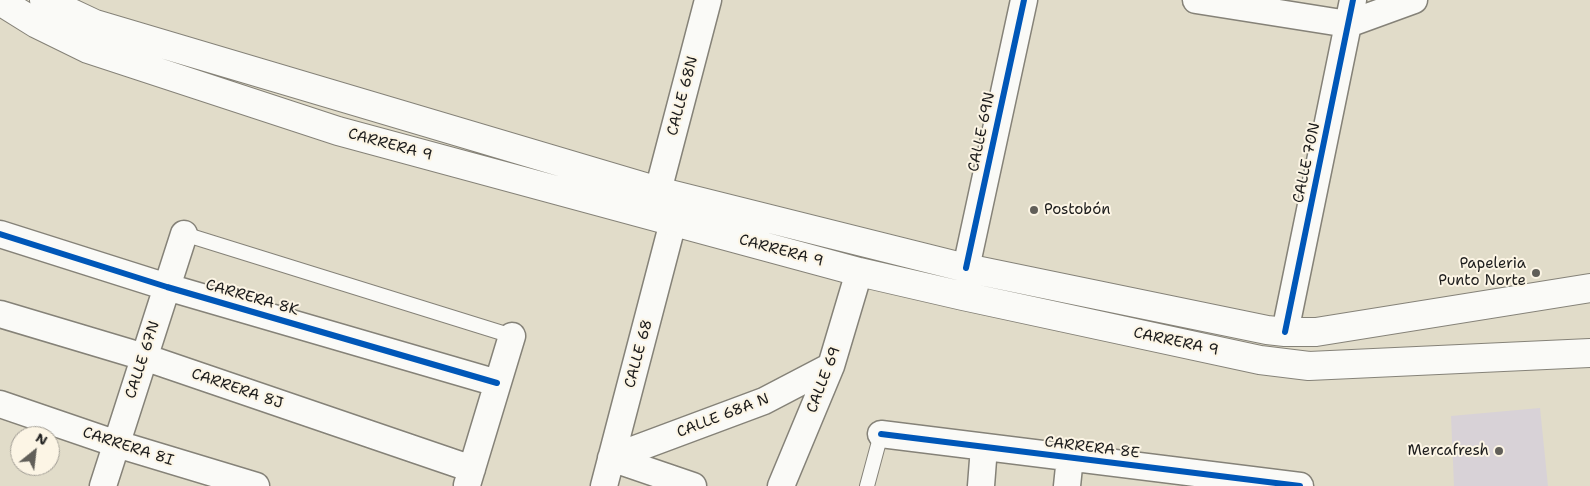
<!DOCTYPE html>
<html>
<head>
<meta charset="utf-8">
<style>
  body { margin:0 }
  #map { position:relative; width:1590px; height:486px; overflow:hidden; background:#e1dcc9; font-family:"Shantell Sans",sans-serif }
  canvas { display:block }
  .north { position:absolute; left:10px; top:426px; width:50px; height:50px; box-sizing:border-box; background:#fcf5e5; border:1px solid #a29e95; border-radius:50%; rotate:29deg; font-size:14px; font-weight:700; line-height:20px; text-align:center; color:#1c1c1c }
  .north::after { content:''; display:block; margin:auto; width:18px; height:22px; background:#615f59; clip-path:polygon(50% 0,100% 100%,50% 72%,0 100%) }
</style>
</head>
<body>
<div id="map">
<canvas width="1590" height="486"></canvas>
<div class="north">N</div>
</div>
<script>
const context = document.querySelector('canvas').getContext('2d');
context.lineJoin = 'round';
function fillPath(path, color) { context.fillStyle = color; context.fill(path, 'evenodd'); }
function strokePath(path, color, width, dash) { context.strokeStyle = color; context.lineWidth = width; context.lineCap = dash ? 'butt' : 'round'; context.setLineDash(dash || []); context.stroke(path); }
function label(font, color, halo, rows, align = 'center') {
  context.font = font + ' "Shantell Sans",sans-serif'; context.lineWidth = 4; context.setLineDash([]); context.textBaseline = 'middle'; context.strokeStyle = halo; context.fillStyle = color; for (const [text, x, y, turn = 0] of rows) {
    context.save(); context.translate(x, y); context.rotate((+turn || 0) * Math.PI / 180); context.textAlign = isNaN(turn) ? turn : align; if (halo) context.strokeText(text, 0, 0); context.fillText(text, 0, 0); context.restore();
  }
}
const building = new Path2D(`
  M1540 408 1548 486H1454L1451 416Z`);
const lane = new Path2D(`
  M184 234 512 336
  M867 486 881 434`);
const street = new Path2D(`
  M1196 0 1348 24 1414 0
  M658 191 708 0
  M0 234 167 287 497 383
  M966 268 1024 0
  M0 314 144 357 472 469
  M1285 332 1353 0
  M0 404 117 444 256 486
  M881 434 1300 486
  M611 458 764 401 831 366
  M611 458 693 486
  M467 485 512 336
  M103 486 184 234
  M604 486 673 222
  M781 486 831 366 859 272
  M981 486 984 447
  M1067 486 1070 457`);
const primary = new Path2D(`
  M44 0 95 24 658 191 966 268 1267 330 1285 332H1316L1590 288
  M0 1 37 24 88 49 338 131 859 272 963 296 1260 360 1309 366 1590 353`);
const cycleway = new Path2D(`
  M0 234 167 287 497 383
  M966 268 1024 0
  M1285 332 1353 0
  M881 434 1300 486`);
const markers = [
  [1034,210,5,"#615f59"],
  [1536,273,5,"#615f59"],
  [1499,451,5,"#615f59"]
];
const streetNames = [
  ["CALLE 68N",683,96,-75],
  ["CALLE 69N",982,132,-78],
  ["CARRERA 9",390,145,15],
  ["CALLE 70N",1307,163,-78],
  ["CARRERA 9",781,251,15],
  ["CARRERA 8K",252,298,16],
  ["CARRERA 9",1176,342,12],
  ["CALLE 68",639,354,-75],
  ["CALLE 67N",143,360,-72],
  ["CALLE 69",824,380,-69],
  ["CARRERA 8J",237,389,19],
  ["CALLE 68A N",723,416,-21],
  ["CARRERA 8I",128,447,18],
  ["CARRERA 8E",1092,448,7]
];
const poiNames = [
  ["Postobón",1044,210,"left"],
  ["Papeleria",1526,264],
  ["Punto Norte",1526,281],
  ["Mercafresh",1489,451]
];
fillPath(building, '#d8d2d7');
strokePath(lane, '#858278', 16);
strokePath(street, '#858278', 29);
strokePath(primary, '#858278', 30);
strokePath(lane, '#fafaf7', 14);
strokePath(street, '#fafaf7', 26);
strokePath(primary, '#fafaf7', 28);
strokePath(cycleway, '#0057b8', 6);
for (const [x, y, r, color] of markers) { const dot = new Path2D(); dot.arc(x, y, r, 0, 2 * Math.PI); context.fillStyle = color; context.fill(dot); strokePath(dot, '#fcf5e5', 2); }
label('15px', '#1c1c1c', '#fcf5e5', streetNames);
label('15px', '#1c1c1c', '#fcf5e5', poiNames, 'right');
</script>
</body>
</html>
